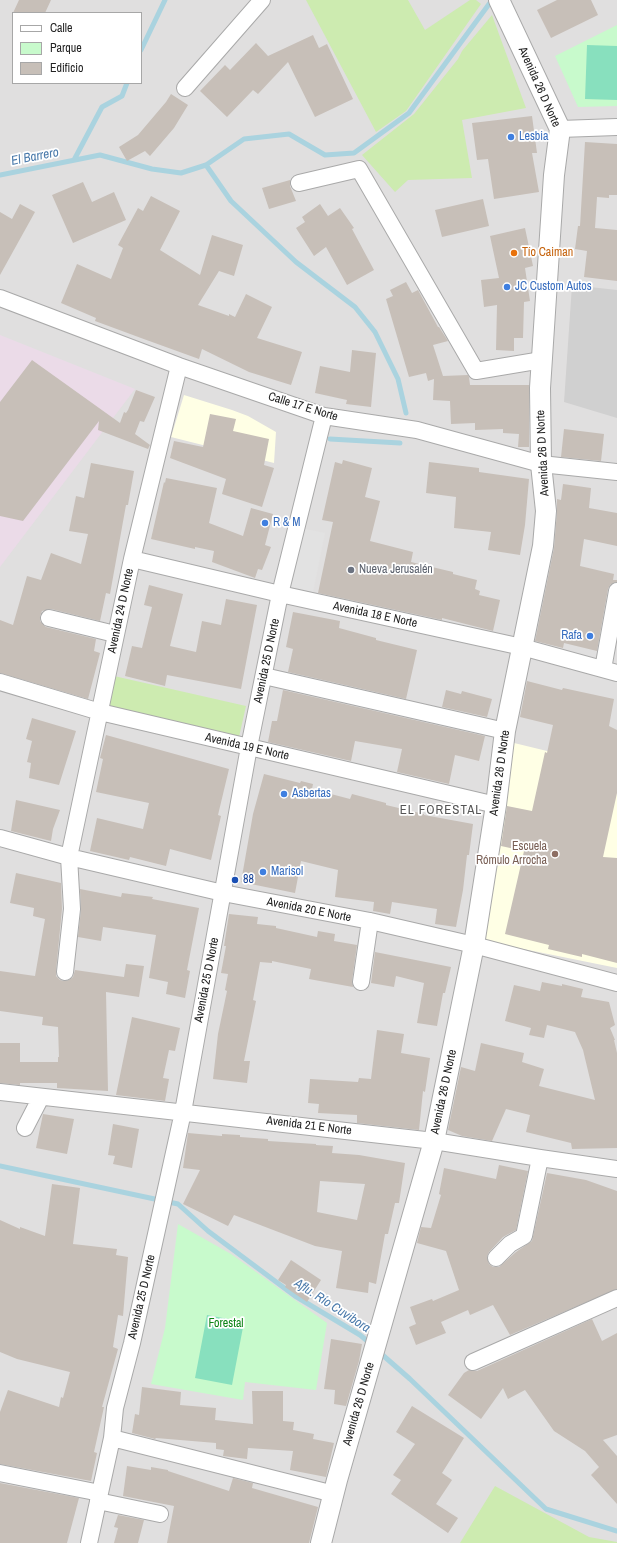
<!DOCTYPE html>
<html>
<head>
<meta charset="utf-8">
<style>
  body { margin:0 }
  #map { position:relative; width:617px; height:1543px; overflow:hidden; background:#f2efe9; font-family:"Archivo Narrow",sans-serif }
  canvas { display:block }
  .legend { position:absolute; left:12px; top:12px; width:130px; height:72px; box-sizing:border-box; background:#fff; border:1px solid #a7a7a7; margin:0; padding:5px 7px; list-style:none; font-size:12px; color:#222 }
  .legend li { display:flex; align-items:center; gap:8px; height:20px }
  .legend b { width:20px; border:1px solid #a7a7a7 }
</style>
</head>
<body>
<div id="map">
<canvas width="617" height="1543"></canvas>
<ul class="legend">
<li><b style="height:5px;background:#fff"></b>Calle</li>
<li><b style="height:11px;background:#c8facc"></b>Parque</li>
<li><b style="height:11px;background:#c7bfb8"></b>Edificio</li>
</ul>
</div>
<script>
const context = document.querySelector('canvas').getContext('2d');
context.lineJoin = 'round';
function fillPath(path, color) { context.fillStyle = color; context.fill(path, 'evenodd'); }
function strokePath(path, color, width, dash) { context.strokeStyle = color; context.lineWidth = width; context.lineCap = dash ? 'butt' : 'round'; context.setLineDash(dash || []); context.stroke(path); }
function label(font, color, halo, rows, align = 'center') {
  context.font = font + ' "Archivo Narrow",sans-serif'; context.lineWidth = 3.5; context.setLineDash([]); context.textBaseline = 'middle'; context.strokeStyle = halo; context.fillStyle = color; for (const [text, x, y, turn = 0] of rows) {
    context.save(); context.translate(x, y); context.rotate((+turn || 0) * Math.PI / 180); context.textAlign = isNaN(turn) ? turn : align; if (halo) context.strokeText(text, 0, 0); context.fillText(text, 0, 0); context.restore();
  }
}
const residential = new Path2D(`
  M0 0H617V1543H0ZM13 13H141V83H13Z`);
const industrial = new Path2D(`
  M0 335 135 389 0 567Z`);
const education = new Path2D(`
  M184 395 232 410 248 416 276 432 274 463 171 437Z
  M510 742 617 768V968L479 940Z`);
const religious = new Path2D(`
  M572 285 617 290V418L564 402Z`);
const grass = new Path2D(`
  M306 0H408L425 30 470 0H476L481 4 406 111 376 132Z
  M492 15 526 108 462 120 472 178 408 180 395 192 362 155 414 114 458 59 462 51Z
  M114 676 246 706 239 737 108 707Z
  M495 1486 589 1537 617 1542V1543H460Z`);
const park = new Path2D(`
  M617 25V106L578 107 555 56Z
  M178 1224 231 1254 327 1323 316 1390 245 1382 243 1400 151 1384 165 1328Z`);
const pitch = new Path2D(`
  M587 45 617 46V100L585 99Z
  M207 1315 244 1322 232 1385 195 1378Z`);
const parking = new Path2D(`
  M301 528 325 533 313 592 288 586Z`);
const stream = new Path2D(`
  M141 50 165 0
  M74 160 102 107 122 96 127 83
  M206 165 231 201 296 262 355 307 375 332 398 379 406 413
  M0 175 100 155 152 169 181 173 206 165 244 139 289 134 325 155 354 153 409 113 492 0
  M330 439 400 443
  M0 1166 178 1204 208 1231 295 1296 360 1335 371 1344
  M378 1351 410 1379 546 1509 617 1531`);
const building = new Path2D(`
  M19 0H51L45 13H13Z
  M557 0H591L598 15 551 38 537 10Z
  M313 35 319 48 327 44 353 99 315 117 288 62 258 94 253 90 227 117 200 91 225 65 230 70 256 43 268 56Z
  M171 94 188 105 174 128 150 156 145 151 127 161 119 147 138 135 166 102Z
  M532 116 537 153H532L539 192 494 199 488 159 477 160 472 123Z
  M585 142 617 144V195H609V198L597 197 595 228 617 230V281L584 277 587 251 575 249 578 226H580Z
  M290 180V186L296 201 269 209 262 188Z
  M83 182 92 202 114 192 126 220 73 243 52 195Z
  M151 196 180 211 160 250 200 275 212 235 243 245 234 276 219 271 198 305 229 316V314L235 317 246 294 272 307 257 338 302 352 291 385 249 372 202 349 199 359 141 338 95 321 96 318 61 303 77 264 111 279 123 248 118 245 138 208 143 211Z
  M483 199 489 226 442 237 435 210Z
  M20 204 35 212 0 275V212L12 219Z
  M320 204 328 216 340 208 354 228 352 229 374 270 347 285 326 247 314 256 296 228 305 222 302 217Z
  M525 228 533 266 525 268 530 301 524 302 523 338H514V351L496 350 497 305 484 307 481 280 499 278 490 236Z
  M406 282 412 293 418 290 438 327H439L448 341 433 345 443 376 468 375 469 377 470 385H529V447H518L519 434 503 433V429L475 430V423L451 424 450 401 433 400 434 379 428 381 426 373 409 377 386 299 393 296 390 290Z
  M352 350 376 353 371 407 346 404 347 400 315 393 320 366 350 372Z
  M32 360 120 423 124 412 126 413 128 410 136 390 155 397 144 422 140 421 135 434 150 445 148 449 98 430 99 421 23 521 0 516V402Z
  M210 414 236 419 233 431 269 439 264 465 274 468 262 507 222 494 226 479 170 458 174 441 203 447Z
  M564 429 604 434 601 461 561 457Z
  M343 460 372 468 365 497 380 501 370 541 413 552 411 562 453 572V574L477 580 475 589 480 591 479 595 500 600 493 631 442 618V620L318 593 333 522 322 520 335 462 342 464Z
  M429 462 479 468V472L529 479 525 525 520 555 488 550 491 532 454 528 456 497 426 493Z
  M91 463 134 471 128 505H126L110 594 106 593 100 621 51 609 42 611 40 616V621L46 627 96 639 94 651 100 653 88 699 0 673V620L13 625 27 576 41 580 51 553 81 564 88 534 69 531 76 496 84 498Z
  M166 478 217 488 209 523 243 536 251 508 273 514 265 545 271 547 262 570 258 569 255 578 212 562 214 551 195 547V549L151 539 164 482 165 483Z
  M563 484 591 488 589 508 617 513V546L584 539 580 566 614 574 613 580H617V582L610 585 608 589 597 651 564 643 563 648 535 641 554 548 557 512V499L561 500Z
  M149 585 183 594 170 646 196 652 202 621 221 625 226 599 257 605 241 689 167 675 165 686 125 676 132 646 142 648 152 607 144 605Z
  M293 612 340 621 339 628 376 638V640L417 650 406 699 288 672 293 649 286 647Z
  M527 681 562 690 563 688 614 699 609 726 617 730V793L603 857 617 858V963L582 954V957L548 949 549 945 505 934 524 851 501 846 507 806 532 811 545 752 547 753 553 725 520 717Z
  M283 690 485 736 479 761 455 755 449 784 397 772 402 749 355 741 351 761 268 742 272 721H277Z
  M446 690 461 694 462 691 492 699 487 717 442 707Z
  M32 718 76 731 59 785 29 778 31 763 27 762 32 741 26 739Z
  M106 735 229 769 218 815 221 816 211 860 170 849 166 866 130 857 129 860 90 851 97 818 143 829 149 803 96 792 103 759 100 758Z
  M264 774 300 783 301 781 313 784 312 789 350 799 352 794 386 803V805L424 814V815L473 824 469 855H467L463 890 456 927 435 924 437 909 392 902 390 914 373 911 374 902 335 897 338 870 301 861 295 893 241 882 253 814Z
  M16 800 60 810 53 829 51 841 11 831Z
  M16 873 61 883 62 909 56 971V976L60 980 64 981 69 980 73 977 75 970 124 977 126 964 144 966 139 997 106 992 108 1091 57 1088V1083H20V1085L0 1083V1043H20V1062H58V1057H59L58 1027 42 1025 43 1017 0 1011V971L35 976 45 919 33 916 34 908 10 903Z
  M80 889 121 897 122 893 153 897 152 899 199 908 187 970 190 971 185 998 166 994 168 982 149 978 156 935 103 927 101 941 78 937 81 910Z
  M229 914 258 917 257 924 276 926V928L317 937 318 931 335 934 334 941 357 945 352 981 353 987 309 979 311 969 272 961V963L260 962 253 1000 256 1001 244 1061H250L247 1083 213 1079 218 1034 227 991 225 990 228 974 221 973 226 946H224Z
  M375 952 451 967 445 993H443L437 1026 417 1023 424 983 396 976 394 987 371 983Z
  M542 982 562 986V984L583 989 581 997 609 1002 615 1025 610 1028 615 1040H614L617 1053V1148L572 1149 571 1143 526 1132 530 1115 506 1109 492 1141 462 1136 448 1130 461 1067 475 1071 481 1043 524 1053 522 1062 544 1069 539 1086 595 1100 583 1050 575 1032 547 1025 544 1038 529 1035 531 1028 505 1021 514 985 540 991Z
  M132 1017 180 1028 175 1051 169 1050 163 1078 169 1079 165 1101 116 1095Z
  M377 1030 404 1034 401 1053 430 1058 425 1092 423 1091 419 1130 357 1123V1115L318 1113 319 1104 308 1103 310 1079 358 1082 359 1078 371 1079Z
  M43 1114 74 1119 67 1154 36 1148Z
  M113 1124 139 1129 132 1168 113 1164 115 1156 108 1155Z
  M188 1133 222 1136V1134L240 1135V1137L268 1139V1141L316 1144V1145L333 1146 332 1153 359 1155 405 1163 399 1203H395L388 1234H385L376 1284 369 1282 368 1293 336 1288 342 1251 315 1246 234 1215 228 1226 183 1204 200 1170 183 1168ZM320 1181 365 1184 357 1220 317 1212Z
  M499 1165 528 1171 516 1230 503 1237 489 1252 487 1256 489 1264 493 1267H499L516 1252 532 1241 547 1173 586 1180 617 1191V1289L510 1335 493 1305 470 1315 468 1310 441 1322 446 1333 416 1345 409 1327 416 1324 410 1307 432 1299 433 1301 459 1290 446 1251 417 1243 421 1227 431 1228 441 1195 439 1194 444 1168 496 1179Z
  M52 1184 80 1188 73 1244 117 1249 116 1255 128 1257 123 1316 118 1315 113 1347 118 1349 102 1407H104L94 1452 97 1453 91 1481 0 1464V1412L8 1390 59 1407 61 1397 63 1398 70 1372 17 1359 0 1352V1220L20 1229V1227L45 1236Z
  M291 1260 321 1280 307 1302 285 1287 286 1285 278 1280Z
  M592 1319 602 1341 617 1333V1435L603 1440 617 1456V1504L591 1475 599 1467 585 1451 554 1431 525 1390 508 1399 503 1388 481 1419 448 1395 464 1373 469 1370 477 1371Z
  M331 1339 362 1344 359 1361 346 1406 334 1404 335 1390 324 1389Z
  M142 1387 181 1392 180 1405 216 1408 215 1420 253 1424 252 1391H283V1421L294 1422 293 1430 314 1434 313 1439 334 1443 326 1477 290 1470 293 1451 248 1448 247 1459 223 1456 224 1450 216 1449V1443L156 1438 155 1439 132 1433 135 1414 139 1415Z
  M412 1406 464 1438 442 1473 452 1480 436 1504 458 1518 448 1533 391 1494 401 1480 393 1475 415 1444 396 1432Z
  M127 1466 151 1470V1467L168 1470V1471L229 1491 233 1478 253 1483 252 1488 318 1507 309 1543H167L174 1506 123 1496Z
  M0 1483 79 1498 67 1543H0Z
  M118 1515 144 1520 138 1543H114L118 1528 114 1527Z`);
const minor = new Path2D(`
  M185 88 262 0
  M560 129 617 127
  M299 183 359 169 476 371 542 360
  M0 298 179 366 324 416 417 430 541 464 617 472
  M132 559 280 594 522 647 617 673
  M49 618 115 634
  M603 669 617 591
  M264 676 505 731
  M0 682 100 712 496 805
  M0 838 69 857 223 893 370 921 474 945 617 983
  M65 972 72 909 69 857 132 559 179 366
  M361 982 370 921
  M0 1092 434 1141 540 1158 617 1169
  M25 1128 41 1097
  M496 1258 510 1244 524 1236 540 1158
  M473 1362 617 1298
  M112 1438 334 1494
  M0 1473 100 1493
  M98 1501 160 1514
  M89 1543 112 1438 115 1408 132 1343 183 1112 249 747 280 594 324 416`);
const tertiary = new Path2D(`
  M321 1543 337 1480 434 1141 474 945 496 805 505 731 543 546 546 511 541 464 540 388 554 175 560 129 499 0`);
const markers = [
  [511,137,4,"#3f7fe0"],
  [514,253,4,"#e8710a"],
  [507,287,4,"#3f7fe0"],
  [265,523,4,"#3f7fe0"],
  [351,570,4,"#6b7280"],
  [590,636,4,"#3f7fe0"],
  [284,794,4,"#3f7fe0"],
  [555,854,4,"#8d6e63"],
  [263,872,4,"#3f7fe0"],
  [235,880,4,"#1a4fb4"]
];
const streetNames = [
  ["Avenida 26 D Norte",539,87,66],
  ["Calle 17 E Norte",303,407,17],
  ["Avenida 26 D Norte",543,453,-93],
  ["Avenida 24 D Norte",121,611,-78],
  ["Avenida 18 E Norte",375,615,12],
  ["Avenida 25 D Norte",267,661,-78],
  ["Avenida 19 E Norte",247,747,13],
  ["Avenida 26 D Norte",500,773,-82],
  ["Avenida 20 E Norte",309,910,11],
  ["Avenida 25 D Norte",207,980,-79],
  ["Avenida 26 D Norte",444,1092,-78],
  ["Avenida 21 E Norte",309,1126,7],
  ["Avenida 25 D Norte",142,1297,-77],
  ["Avenida 26 D Norte",359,1404,-74]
];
const shopNames = [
  ["Lesbia",519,137],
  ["JC Custom Autos",515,287],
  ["R & M",273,523],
  ["Rafa",582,636,"right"],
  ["Asbertas",292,794],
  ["Marisol",271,872]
];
const foodNames = [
  ["Tío Caiman",522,253]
];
const worshipNames = [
  ["Nueva Jerusalén",359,570]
];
const educationNames = [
  ["Escuela",547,847],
  ["Rómulo Arrocha",547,861]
];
const transitNames = [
  ["88",243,880]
];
const parkNames = [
  ["Forestal",226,1324]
];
const waterNames = [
  ["El Barrero",35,157,-11],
  ["Aflu. Río Cuvibora",332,1306,33]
];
const neighbourhoodNames = [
  ["EL FORESTAL",441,811]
];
fillPath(residential, '#e0dfdf');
fillPath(industrial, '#ebdbe8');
fillPath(education, '#ffffe5');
fillPath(religious, '#d0d0d0');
fillPath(grass, '#cdebb0');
fillPath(park, '#c8facc');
fillPath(pitch, '#88e0be');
fillPath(parking, '#e2e2e2');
strokePath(stream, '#aad3df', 5);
fillPath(building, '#c7bfb8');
strokePath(minor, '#a9a9a9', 18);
strokePath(tertiary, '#a9a9a9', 22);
strokePath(minor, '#fff', 16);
strokePath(tertiary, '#fff', 20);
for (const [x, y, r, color] of markers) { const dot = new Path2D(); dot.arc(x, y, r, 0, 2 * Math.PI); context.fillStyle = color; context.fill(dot); strokePath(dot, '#fff', 1.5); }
label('12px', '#222', '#fff', streetNames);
label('12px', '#366cbe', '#fff', shopNames, 'left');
label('12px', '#c56008', '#fff', foodNames, 'left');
label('12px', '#5b616d', '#fff', worshipNames, 'left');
label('12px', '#785e54', '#fff', educationNames, 'right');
label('12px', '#164399', '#fff', transitNames, 'left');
label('12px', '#0c8416', '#fff', parkNames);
label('italic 13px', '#4a7aab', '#fff', waterNames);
context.letterSpacing = '1px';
label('13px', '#555', '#fff', neighbourhoodNames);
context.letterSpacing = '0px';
</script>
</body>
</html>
